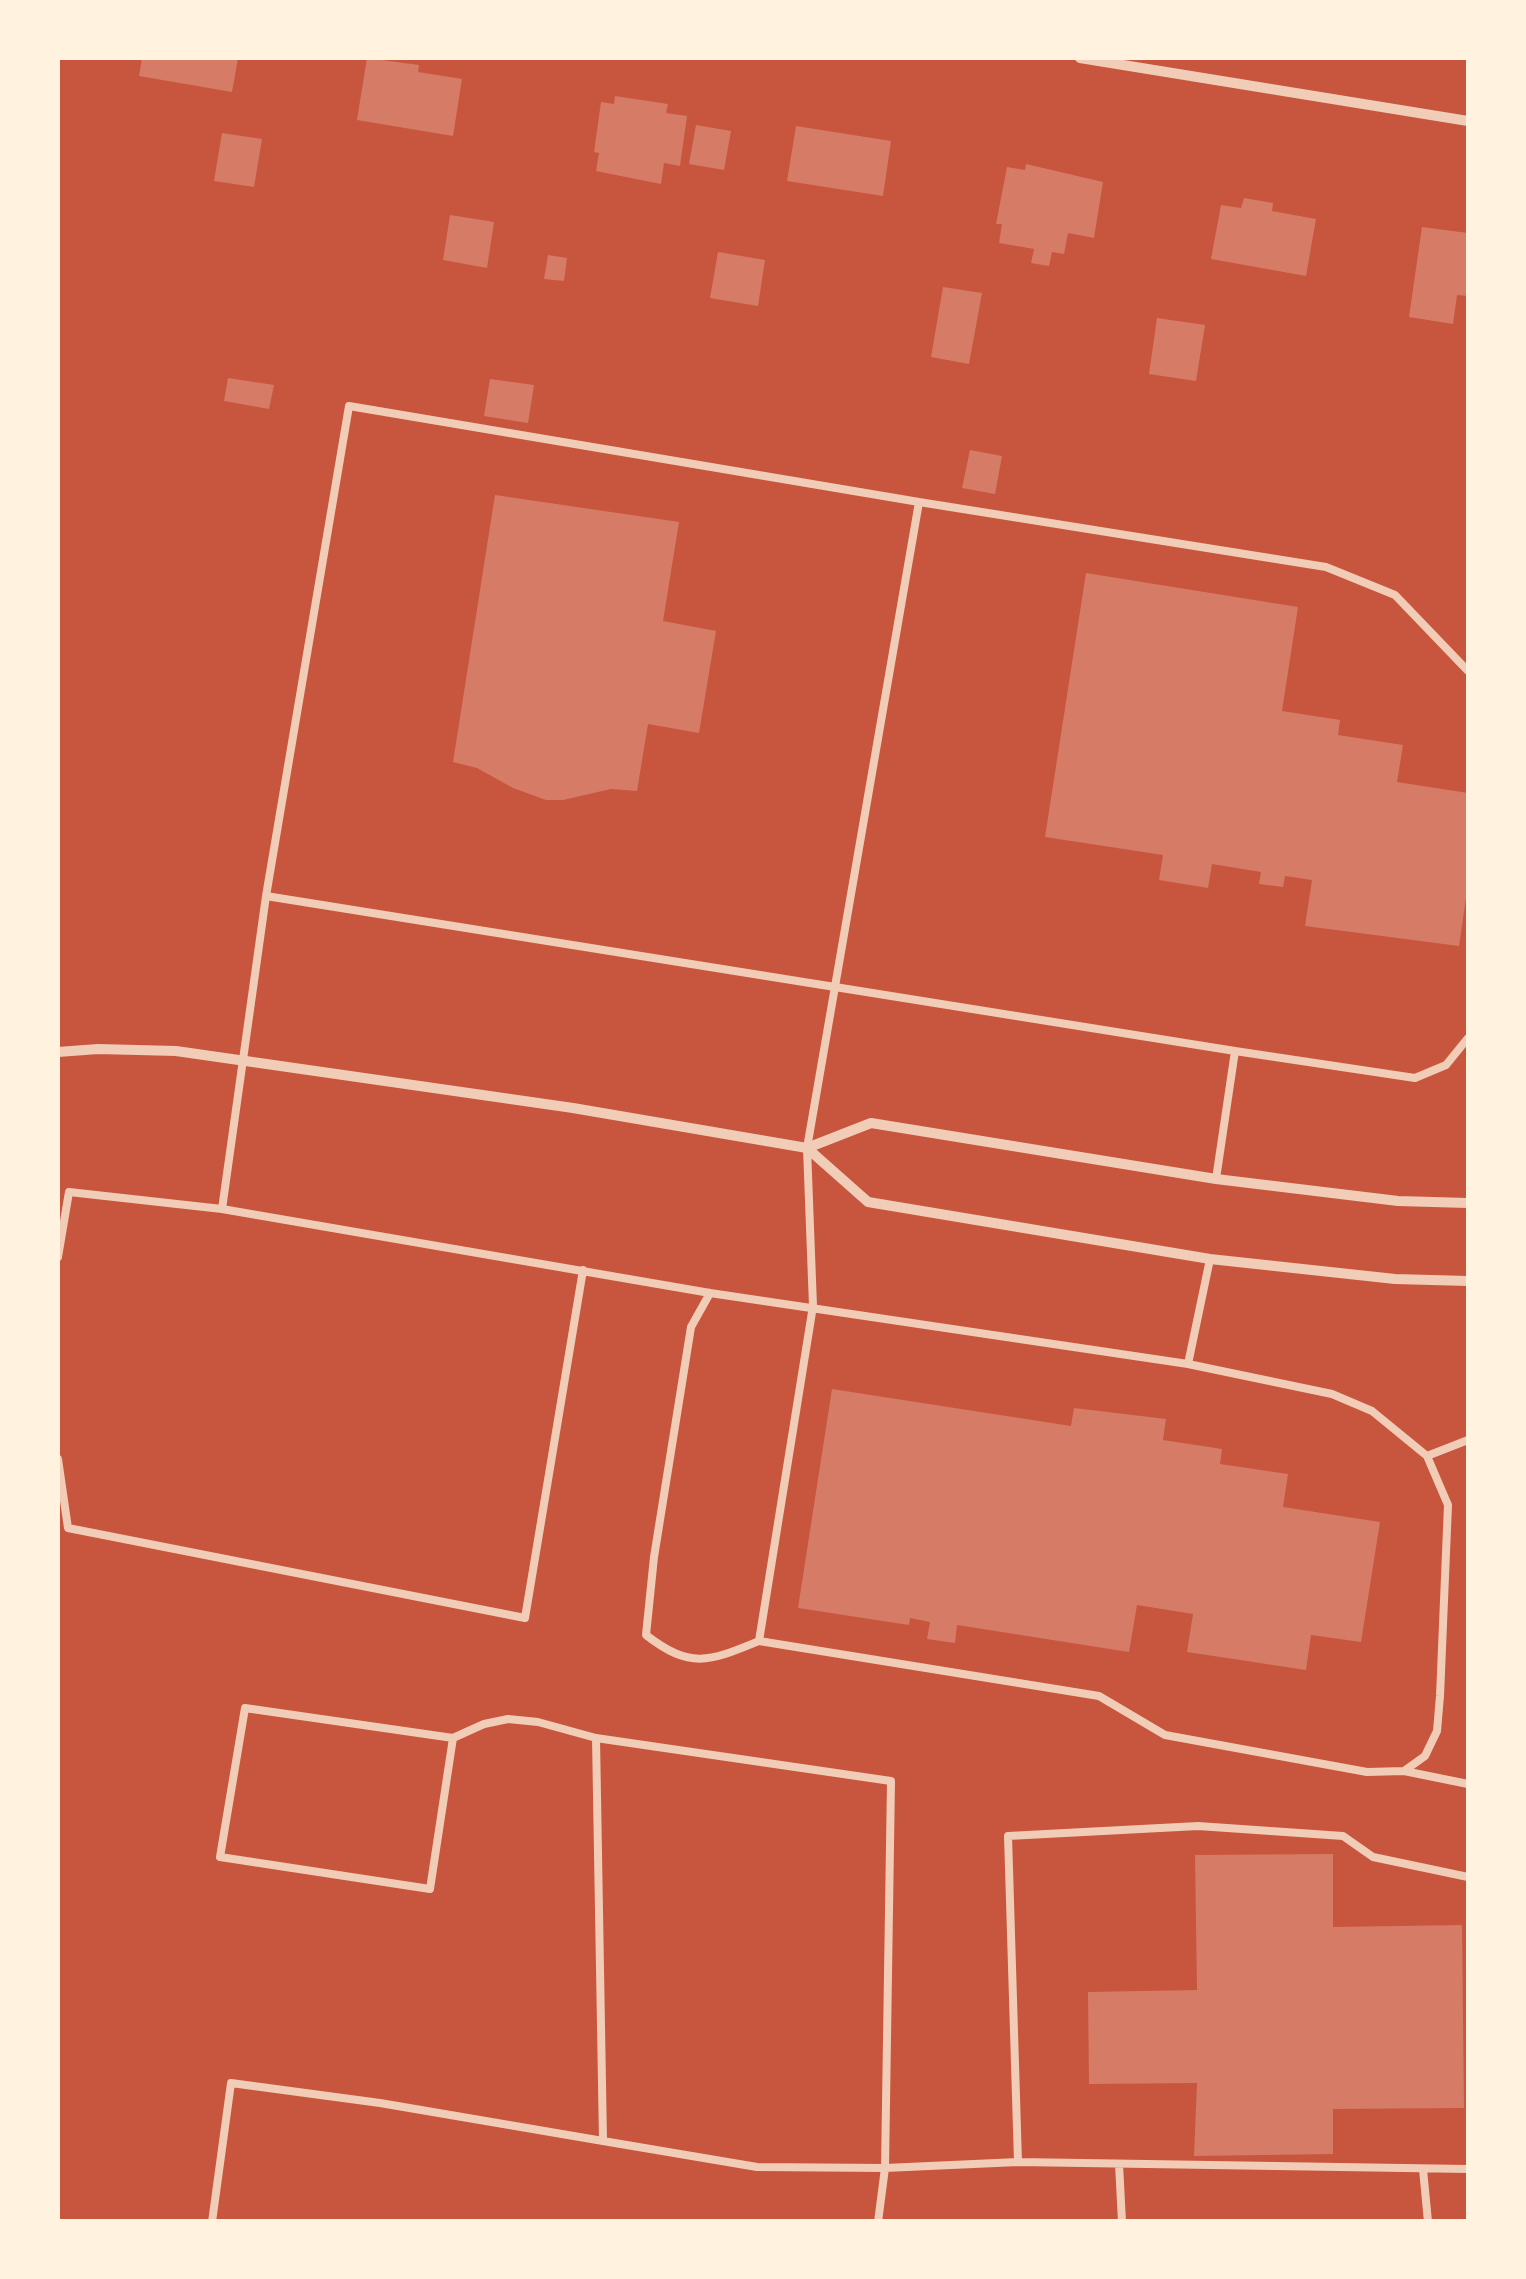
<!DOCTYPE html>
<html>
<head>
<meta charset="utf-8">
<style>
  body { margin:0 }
  #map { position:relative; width:1526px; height:2279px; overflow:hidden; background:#c8553d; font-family:"Space Grotesk",sans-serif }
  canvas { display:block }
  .frame { position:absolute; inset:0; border:60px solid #fff3e0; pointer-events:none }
</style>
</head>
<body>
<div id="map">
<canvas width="1526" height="2279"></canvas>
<div class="frame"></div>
</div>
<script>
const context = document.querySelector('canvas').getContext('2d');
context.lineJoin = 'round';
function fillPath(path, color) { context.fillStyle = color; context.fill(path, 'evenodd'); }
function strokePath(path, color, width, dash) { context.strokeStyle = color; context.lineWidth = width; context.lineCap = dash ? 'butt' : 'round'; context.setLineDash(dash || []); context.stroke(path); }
const building = new Path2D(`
  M142 58H238L232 92 139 76Z
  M367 58 419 65 418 72 462 79 453 136 357 120Z
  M615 96 668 104 666 113 687 116 680 166 664 163 661 184 596 171 599 153 594 152 601 102 614 104Z
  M696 125 731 131 724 170 689 164Z
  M796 126 891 141 883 196 787 181Z
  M222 133 262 139 254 187 214 181Z
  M1026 164 1103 182 1094 238 1068 233 1064 254 1052 252 1049 266 1031 263 1034 249 999 243 1002 224H996L1007 167 1025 170Z
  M1244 198 1273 203 1272 211 1316 219 1306 276 1211 259 1221 205 1241 208Z
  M450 215 494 222 487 268 443 260Z
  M1422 227 1468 233V296L1457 295 1453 324 1409 317Z
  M718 252 765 260 758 306 710 298Z
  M548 255 567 258 564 281 544 279Z
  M943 287 982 293 969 364 931 357Z
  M1157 318 1205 325 1196 381 1149 374Z
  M228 378 274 385 269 409 224 401Z
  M490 379 534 385 528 423 484 416Z
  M970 450 1002 456 995 494 962 488Z
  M495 495 679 522 663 621 716 631 699 733 648 724 637 791 611 789 563 800H546L513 788 477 768 453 762Z
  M1086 573 1298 607 1282 711 1340 720 1338 735 1403 745 1397 782 1468 793V884L1459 946 1305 926 1312 880 1285 876 1283 887 1259 884 1261 872 1212 864 1208 888 1159 880 1163 855 1045 837Z
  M832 1389 1071 1426 1074 1408 1166 1419 1163 1440 1222 1449 1220 1464 1288 1474 1283 1507 1380 1522 1361 1642 1311 1635 1306 1670 1187 1652 1193 1614 1137 1605 1129 1652 957 1625 955 1643 927 1639 930 1622 910 1618 909 1625 798 1608Z
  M1333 1854V1927L1462 1925 1464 2108 1333 2109V2154L1194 2156 1197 2083 1089 2084 1088 1992 1197 1990 1195 1855Z`);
const service = new Path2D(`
  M266 896 349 406 919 502
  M1235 1051 1415 1078 1446 1065 1468 1038
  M58 1257 69 1192 222 1209
  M1210 1259 1188 1364 1332 1394 1372 1411 1427 1456 1448 1505 1440 1696 1437 1731 1425 1756 1404 1771 1367 1772 1165 1735 1099 1696 759 1641 813 1306 807 1148 919 502 1326 567 1395 595 1468 671
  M710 1293 691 1327 654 1557 646 1635C691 1670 710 1661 759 1641
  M1188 1364 710 1293 222 1209 266 896 1235 1051 1216 1179
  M1427 1456 1468 1440
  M58 1459 68 1528 525 1618 583 1270
  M453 1738 430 1889 220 1857 245 1708 453 1738 484 1724 508 1719 538 1722 596 1738 891 1781 885 2168 1018 2162
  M596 1738 603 2141 757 2167 885 2168 878 2222
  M1404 1771 1468 1784
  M1468 1877 1373 1857 1343 1836 1198 1826 1008 1836 1018 2162 1468 2169
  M1119 2164 1122 2222
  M1423 2169 1428 2222
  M212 2222 231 2083 380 2103 603 2141`);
const minor = new Path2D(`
  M1080 58 1468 121
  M58 1052 98 1049 176 1051 573 1108 807 1148 871 1123 1216 1179 1398 1201 1468 1203
  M807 1148 868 1202 1210 1259 1395 1279 1468 1281`);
fillPath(building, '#d67c66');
strokePath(service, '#f1ccb7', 8);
strokePath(minor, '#f1ccb7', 10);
</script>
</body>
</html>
